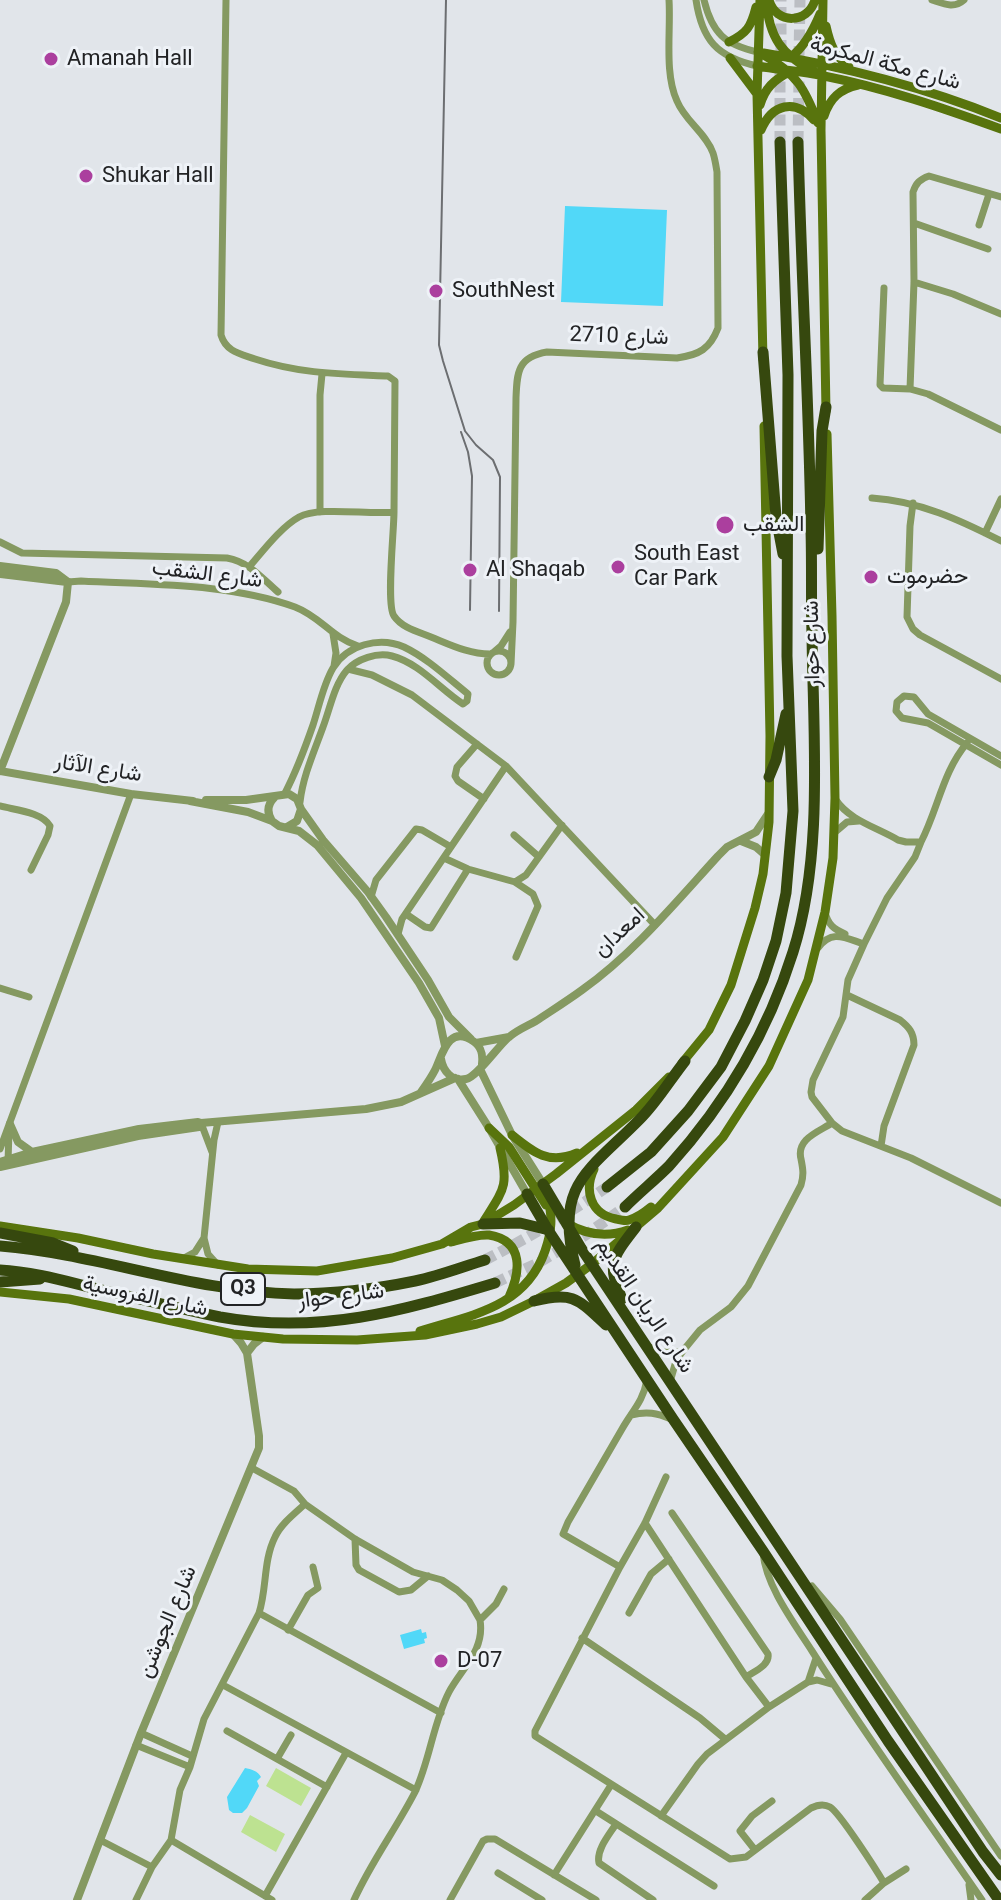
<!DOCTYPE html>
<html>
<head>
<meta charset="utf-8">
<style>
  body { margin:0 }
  canvas { display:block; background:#e1e5ea }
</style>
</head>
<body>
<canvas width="1001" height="1900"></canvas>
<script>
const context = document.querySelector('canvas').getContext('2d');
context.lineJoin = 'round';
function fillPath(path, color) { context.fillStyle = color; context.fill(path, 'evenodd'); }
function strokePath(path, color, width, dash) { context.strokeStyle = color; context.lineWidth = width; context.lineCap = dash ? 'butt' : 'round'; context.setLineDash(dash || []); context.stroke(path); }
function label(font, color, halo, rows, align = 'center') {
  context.font = font + ' Roboto,Vazirmatn,sans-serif'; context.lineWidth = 6; context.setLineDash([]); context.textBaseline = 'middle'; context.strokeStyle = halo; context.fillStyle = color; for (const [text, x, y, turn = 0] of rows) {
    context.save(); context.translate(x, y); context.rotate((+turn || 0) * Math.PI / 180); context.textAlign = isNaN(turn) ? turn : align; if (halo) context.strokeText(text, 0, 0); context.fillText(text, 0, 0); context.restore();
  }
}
const green = new Path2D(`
  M276 1768 311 1788 301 1806 266 1786Z
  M250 1815 285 1834 276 1852 241 1832Z`);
const water = new Path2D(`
  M565 206 667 210 663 306 561 302Z
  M421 1629 422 1633 426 1632 427 1638 424 1639 425 1643 404 1649 400 1635Z
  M245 1768C251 1769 258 1771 261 1777L257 1781 259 1786 247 1808 242 1813H233L229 1810 227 1797Z`);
const trunkTunnel = new Path2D(`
  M781 51V0
  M799 57 800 0
  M780 142V69
  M798 142 799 79
  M485 1260C528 1238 568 1214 607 1187
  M495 1283 538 1263 584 1236 625 1207`);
const minor = new Path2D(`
  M226 0 221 335C226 352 241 354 255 359 300 374 341 374 388 376L395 381 394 512C369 515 319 506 299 517 281 527 263 551 249 567
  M696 0C702 40 717 57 757 66
  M704 0C712 33 725 45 758 52
  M932 0C944 4 954 9 964 0
  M914 223 988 249
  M979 225 989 194
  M914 282 953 294 1001 314
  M884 288 880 385 883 388 910 389 928 394 1001 430
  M910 389 914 282 913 192C916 183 920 179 929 176L1001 197
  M872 498C919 501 960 520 1001 541
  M913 503 910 526 907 617 913 629 920 635 1001 679
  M320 512V395L322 374
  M394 512C394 531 386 605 394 616 402 628 419 632 431 637 451 645 469 654 490 654
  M985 533 1001 499
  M0 542 22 553 227 558C249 562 262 578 278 592
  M68 582 81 581C152 585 228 583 295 607 321 617 331 637 358 646
  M333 634 336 653 334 666
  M487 663a12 12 0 1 1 24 0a12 12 0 1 1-24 0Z
  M494 652 501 646 510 632
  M511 664 513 622 516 398C517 373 517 357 547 352L677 358C699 355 710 349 718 328L717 172C716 166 715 159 713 153 706 133 685 121 677 101 664 73 671 31 669 0
  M348 669 372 675 412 695 506 766 655 925
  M477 744 457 767 455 776 458 781 484 799
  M1001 756 928 714 914 697 904 696 897 702 896 711 902 718 928 723 1001 765
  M285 793C296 772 305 748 313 725 319 707 323 685 333 668 347 645 379 636 404 647 427 658 448 678 468 694L467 701 463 704C440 689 419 663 392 656 377 652 357 659 347 670 334 685 330 709 323 727 314 752 303 776 300 802
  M836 800C849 820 878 828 898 840L906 842H921C938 809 943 771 967 743
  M0 806C15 810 42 812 50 826L48 835 31 870
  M834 833 847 822 859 821
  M514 835 539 857
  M444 858 468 869 515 882 526 875 562 825
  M515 882 533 894 538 906 516 957
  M371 897 376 880 416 829 422 830 451 847
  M825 912C828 925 834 929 845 934
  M406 914 425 927 431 928 468 869
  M398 934 402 919 506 766
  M864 944 848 980 843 1017 813 1080 811 1092 812 1097 832 1123 842 1131 911 1158 1001 1203
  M818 948C832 929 845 938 864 944L887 898 915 857 921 842
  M0 988 29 997
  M847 995 900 1020C909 1027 914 1033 914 1045L884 1126 881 1146
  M201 1123 212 1152
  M0 1149 131 794
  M8 1162 9 1130
  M184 1258 195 1252 204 1238
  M218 1265 208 1254 204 1238 214 1140 218 1122
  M649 1347 662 1352H682
  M670 1382 676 1361 682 1352 700 1330 731 1307 748 1286 801 1185C804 1175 803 1169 801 1159 796 1139 818 1132 832 1123
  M631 1415C647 1411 657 1413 671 1419
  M252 1468 294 1491 305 1504 355 1539 413 1572 442 1580 457 1590 469 1601 480 1620
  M666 1477 645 1523 620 1567 535 1731V1736L730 1859 746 1857 811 1808C817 1805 823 1803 830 1807 840 1813 877 1871 884 1883
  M672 1513 768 1654C770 1665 755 1671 746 1677
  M645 1523 746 1677 769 1707
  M355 1539 356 1565 359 1570 399 1592 411 1590 428 1576
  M763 1553C766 1586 794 1623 812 1651 866 1736 925 1817 982 1900
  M620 1567 563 1534 568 1522C586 1491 604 1460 622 1429 632 1411 643 1402 647 1380
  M812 1586 840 1619 1001 1856
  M259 1613 441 1713
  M629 1613 651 1574 669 1559
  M288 1630 308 1595 318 1588 313 1567
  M582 1638 700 1718 725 1739
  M808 1682 816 1658
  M223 1685 416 1790
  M227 1731 327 1787
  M141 1733 192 1756
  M136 1745 190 1767
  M277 1759 291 1735
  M596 1811 714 1886
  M661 1816 698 1764 707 1754 769 1707 808 1682 817 1680 831 1684
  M616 1824C609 1835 596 1850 599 1863L653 1900
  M100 1840 152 1867
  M171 1840 272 1900
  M755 1850 740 1831 752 1816 772 1801
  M498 1873 542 1900
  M554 1875 611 1785
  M969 1885 971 1900
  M265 1896 346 1753
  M136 1900 152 1867 171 1840 180 1790 190 1767 204 1719 259 1613C267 1589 263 1561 275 1537 281 1524 294 1514 305 1504
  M354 1900C371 1862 396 1829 415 1792 430 1760 433 1723 449 1692 462 1668 485 1650 480 1620L496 1604 504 1589
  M450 1900 483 1841 487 1839H495L596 1900
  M865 1900 884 1883 906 1869`);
const tertiary = new Path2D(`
  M0 566 56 573 68 582
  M0 574 67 582
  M0 771 131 794 193 801
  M0 771 66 602 68 582
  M206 800H246L289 794 297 799 301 809 297 821 287 827
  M190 801 248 812 272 821 279 826 299 831 317 845 361 898 419 983 439 1018 445 1046
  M301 809 323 840 368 892 386 917 428 980 449 1017 471 1039
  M272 821C267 813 267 805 274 798
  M741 841 756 847 764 854
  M476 1043 509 1037
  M441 1059C443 1071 452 1082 466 1079 477 1077 498 1046 509 1037 517 1030 527 1026 536 1021 551 1011 567 1001 582 990 634 953 675 903 718 856L727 847 756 832 768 814
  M480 1069 512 1135 543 1184
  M458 1079 489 1128 527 1194
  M421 1092C426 1085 431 1078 435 1070 442 1056 448 1024 473 1041 482 1047 483 1055 482 1064
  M10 1124 18 1142 32 1152
  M0 1162 32 1152 139 1129 198 1122 201 1123 366 1109 401 1102 455 1078
  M0 1167 138 1136 199 1127 201 1124
  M247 1353 254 1344 263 1337
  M77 1900 141 1733 259 1448V1436L247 1353 241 1343 233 1334`);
const secondary = new Path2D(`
  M760 0 757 94 763 359
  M766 0C769 37 781 55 815 72
  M769 0C776 25 808 24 815 0
  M823 0 821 130 826 411
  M826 26C830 44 834 55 849 67
  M729 42C747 33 751 27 756 7
  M758 52C842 66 922 86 1001 118
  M764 55C797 74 805 89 818 123
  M791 57C805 46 813 31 820 14
  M730 58 757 94
  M757 66C780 70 802 71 824 76 885 88 943 108 1001 129
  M760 105C765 88 774 80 789 72
  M824 116C830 98 840 89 858 85
  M761 130C772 104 795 98 814 120
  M682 1063 709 1030 731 985 755 908 763 874 769 822 770 736 764 426
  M489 1128 509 1147 546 1205
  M512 1135C534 1153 549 1165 577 1153
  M594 1169C584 1190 590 1214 616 1219 619 1220 626 1221 629 1220 636 1218 645 1212 651 1207
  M484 1221C504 1189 509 1186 500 1148
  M566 1223C585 1234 606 1238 628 1230
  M0 1226 78 1238 153 1254 248 1269 317 1271 392 1258 442 1244 471 1227 483 1224 514 1205 556 1174 636 1110 669 1077
  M451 1242C462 1239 478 1234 489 1235 525 1241 520 1273 509 1297
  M0 1292 69 1299 233 1334 283 1339 357 1340 425 1335 477 1324 501 1317 534 1301 566 1283 592 1264 658 1208 723 1137 769 1066 808 980 825 912 833 858 835 798 832 616 827 434
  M420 1331C471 1315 525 1308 545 1251 552 1231 553 1216 547 1196`);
const trunk = new Path2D(`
  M763 352 776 517 783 554
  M818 549 822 431 826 407
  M769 777 776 760 786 714
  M543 1184 581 1248 983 1852 1001 1875
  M607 1187 651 1152 688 1111 721 1067 745 1021 763 980 776 941 786 893 793 811 787 656 788 375 780 142
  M527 1194 548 1230 673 1419 763 1551 888 1741 999 1900
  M625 1207C639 1193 655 1180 669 1166 725 1104 768 1032 793 952 824 855 813 735 812 633 811 599 812 564 811 530 809 401 801 271 798 142
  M483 1224 520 1223 549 1230
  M0 1233 53 1243 73 1251
  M0 1246C99 1254 194 1292 294 1294 334 1294 376 1289 415 1281 439 1276 462 1267 485 1260
  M575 1265C554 1184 589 1171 640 1119 657 1102 670 1080 685 1061
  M0 1270C35 1272 68 1282 102 1290 141 1299 181 1309 220 1317 319 1335 402 1311 495 1283
  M0 1282 40 1279
  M622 1299C606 1263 613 1257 636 1227
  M534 1301C573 1291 578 1299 606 1325`);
const tram = new Path2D(`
  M446 0 439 345 443 361 465 431 476 445 493 460 500 477 499 611
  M461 432 468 452 472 476 470 610`);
const markers = [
  [51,59,8,"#ab3f9e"],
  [86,176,8,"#ab3f9e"],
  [436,291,8,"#ab3f9e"],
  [725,525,10,"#ab3f9e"],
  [618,567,8,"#ab3f9e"],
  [470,570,8,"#ab3f9e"],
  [871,577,8,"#ab3f9e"],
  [441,1661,8,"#ab3f9e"]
];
const shields = [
  [243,1289,44]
];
const shieldNames = [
  ["Q3",243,1289]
];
const poiNames = [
  ["Amanah Hall",67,59],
  ["Shukar Hall",102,176],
  ["SouthNest",452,291],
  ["الشقب",743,525],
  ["South East",634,554],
  ["Car Park",634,579],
  ["Al Shaqab",486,570],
  ["حضرموت",887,577],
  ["D-07",457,1661]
];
const streetNames = [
  ["شارع مكة المكرمة",885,64,15],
  ["شارع 2710",619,337,2],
  ["شارع الشقب",207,575,7],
  ["شارع حوار",813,644,-91],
  ["شارع الآثار",98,769,9],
  ["امعدان",620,933,-43],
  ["شارع الفروسية",145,1297,12],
  ["شارع حوار",341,1297,-7],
  ["شارع الريان القديم",644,1306,56],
  ["شارع الجوشن",168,1622,-67]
];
fillPath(green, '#bde291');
fillPath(water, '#51d8f8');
strokePath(trunkTunnel, '#bbbec3', 11, [11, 5.5]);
strokePath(minor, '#859961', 7);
strokePath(tertiary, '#859961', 8);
strokePath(secondary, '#58740d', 9);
strokePath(trunk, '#36480e', 11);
strokePath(tram, '#6c6e71', 2);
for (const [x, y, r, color] of markers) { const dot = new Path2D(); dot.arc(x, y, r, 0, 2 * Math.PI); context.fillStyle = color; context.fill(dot); strokePath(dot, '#eef2f7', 3); }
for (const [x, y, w] of shields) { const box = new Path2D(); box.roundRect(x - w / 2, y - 16, w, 32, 6); context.fillStyle = '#eef2f7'; context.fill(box); strokePath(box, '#222325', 2); }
label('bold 20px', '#222325', null, shieldNames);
label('22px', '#222325', '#eef2f7', poiNames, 'left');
label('22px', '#222325', '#eef2f7', streetNames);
</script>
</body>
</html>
